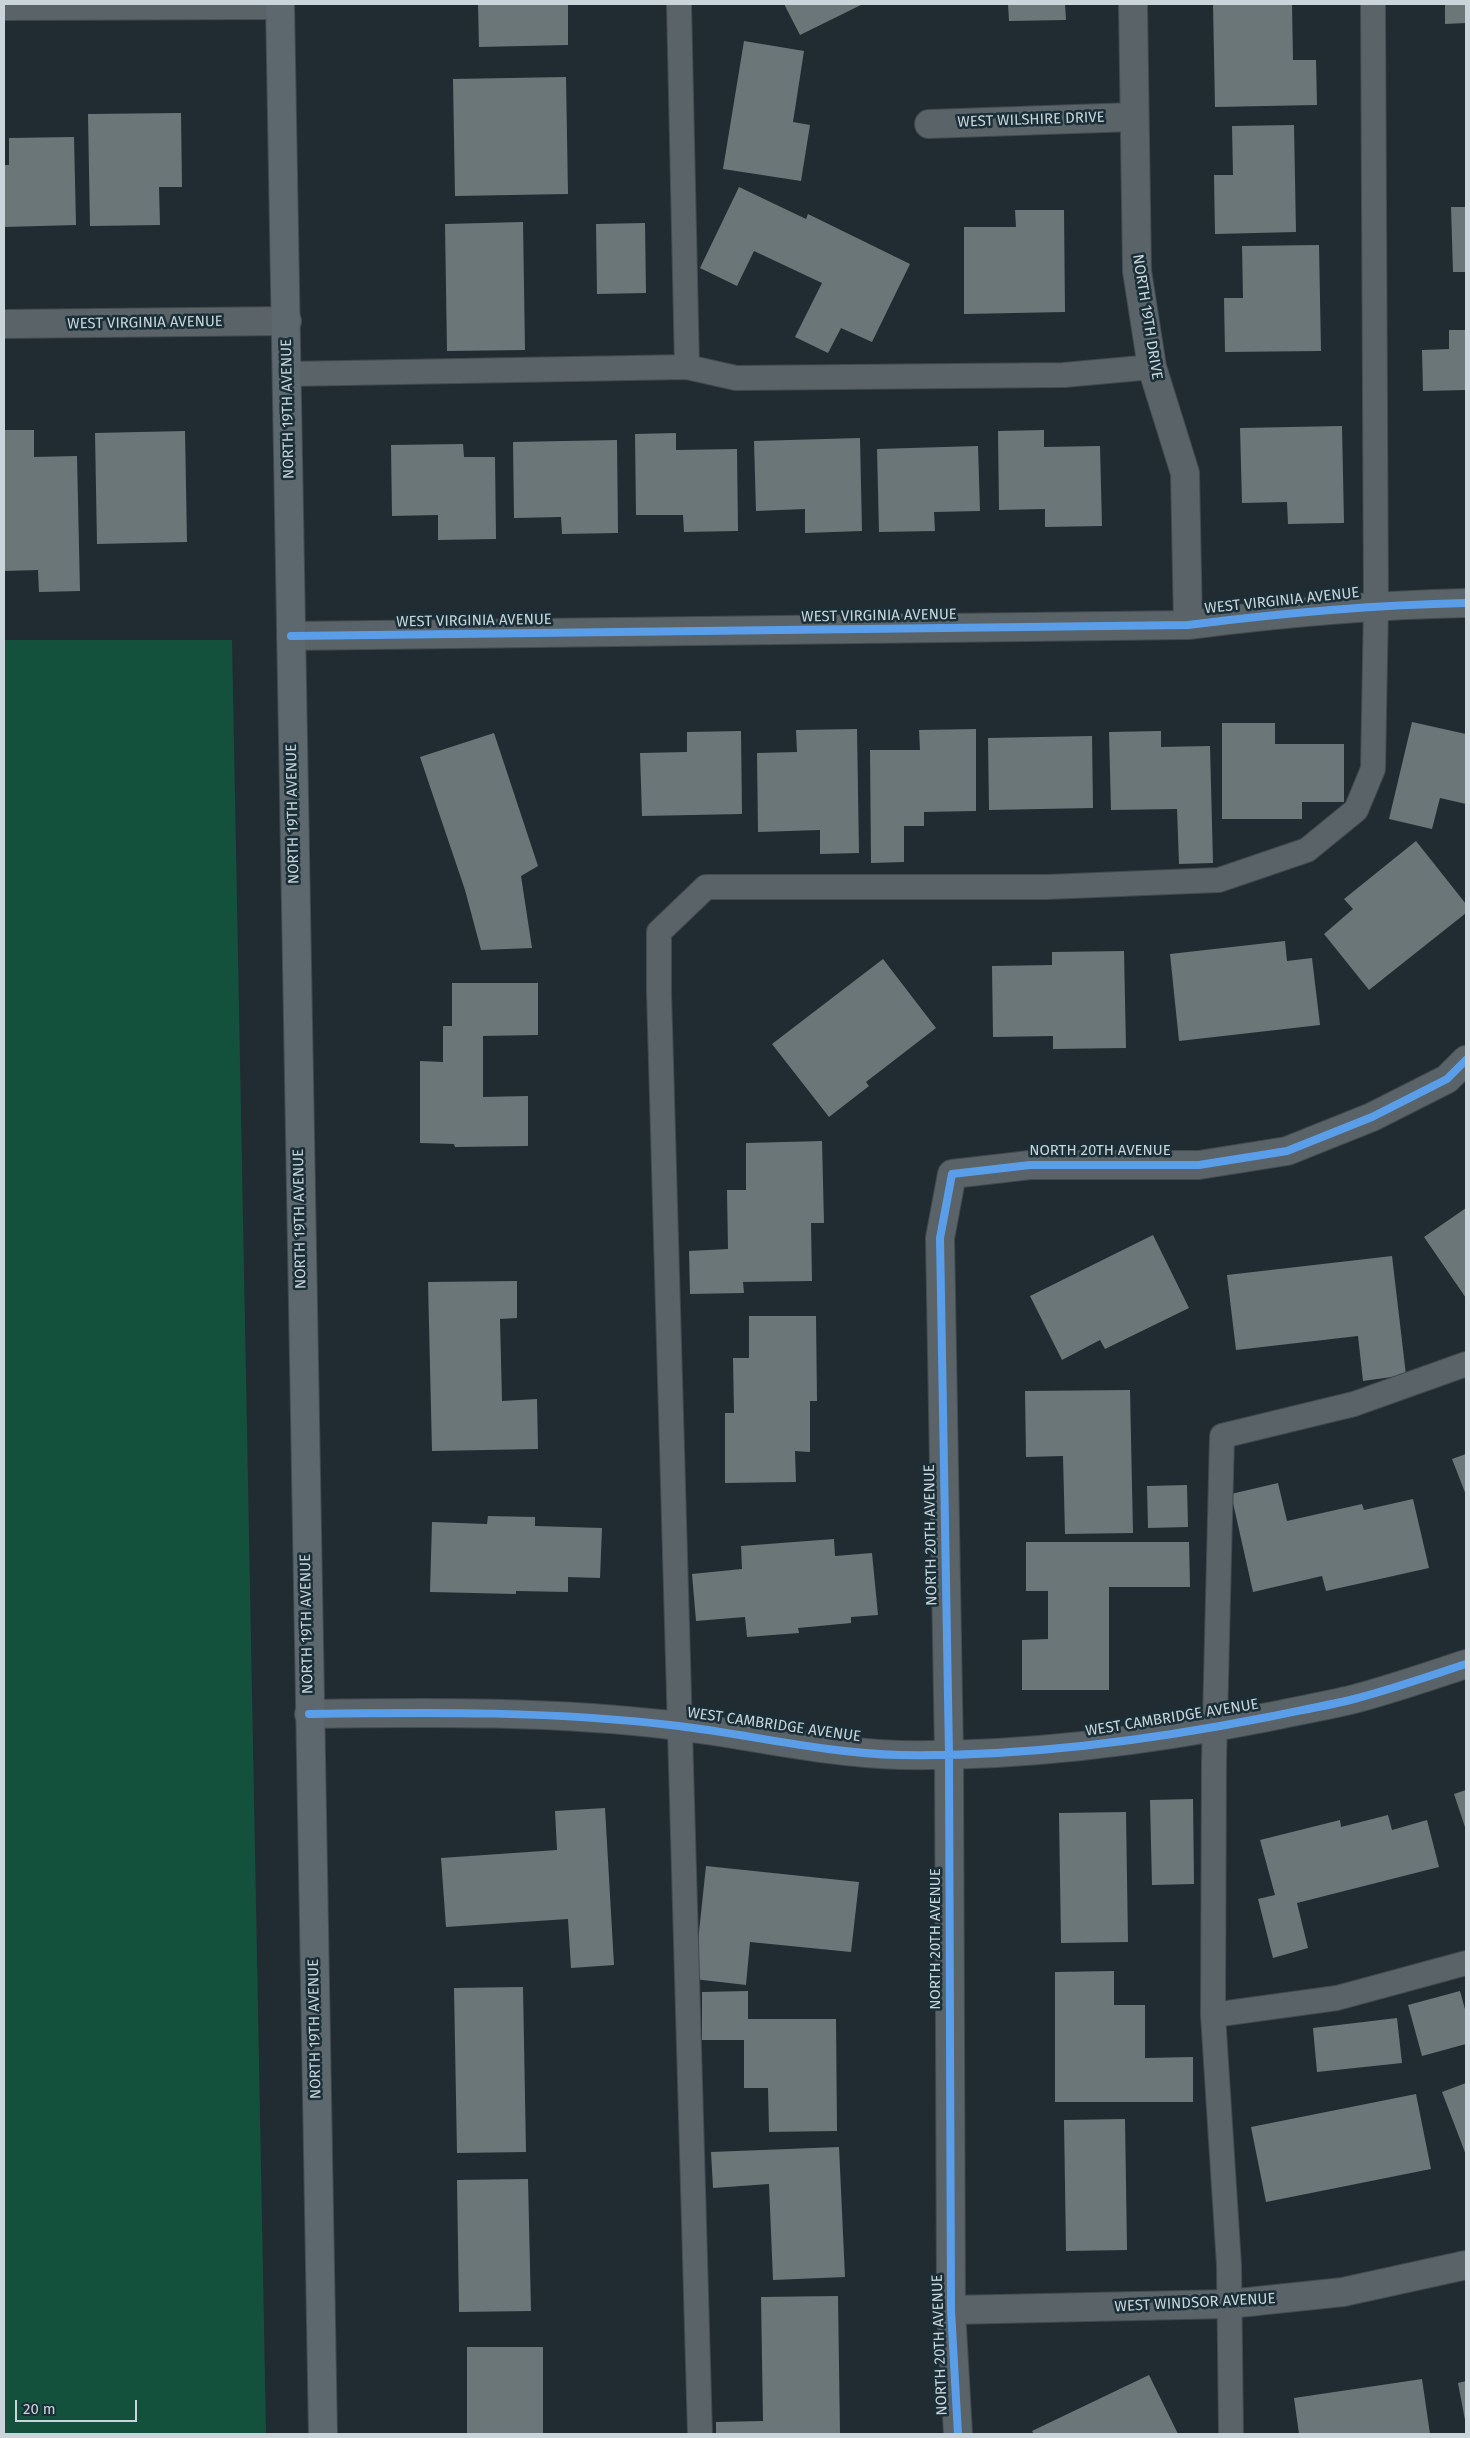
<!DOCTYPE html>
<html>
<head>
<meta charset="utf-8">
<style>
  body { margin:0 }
  #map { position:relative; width:1470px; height:2438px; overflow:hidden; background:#212c32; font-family:"Fira Sans",sans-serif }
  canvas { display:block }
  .frame { position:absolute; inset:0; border:5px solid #c9d5da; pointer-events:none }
  .scale { position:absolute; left:15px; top:2400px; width:122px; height:22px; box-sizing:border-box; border:2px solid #c9d5da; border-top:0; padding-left:6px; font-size:15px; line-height:18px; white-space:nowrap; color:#c9d5da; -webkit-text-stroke:4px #1b2f38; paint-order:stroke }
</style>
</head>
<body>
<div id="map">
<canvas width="1470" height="2438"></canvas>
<div class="frame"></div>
<div class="scale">20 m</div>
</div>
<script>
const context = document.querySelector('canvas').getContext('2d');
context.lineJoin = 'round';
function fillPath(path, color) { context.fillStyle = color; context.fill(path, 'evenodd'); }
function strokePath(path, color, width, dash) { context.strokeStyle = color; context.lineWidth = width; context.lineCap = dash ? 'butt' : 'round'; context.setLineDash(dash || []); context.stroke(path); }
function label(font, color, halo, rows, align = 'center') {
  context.font = font + ' "Fira Sans",sans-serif'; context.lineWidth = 5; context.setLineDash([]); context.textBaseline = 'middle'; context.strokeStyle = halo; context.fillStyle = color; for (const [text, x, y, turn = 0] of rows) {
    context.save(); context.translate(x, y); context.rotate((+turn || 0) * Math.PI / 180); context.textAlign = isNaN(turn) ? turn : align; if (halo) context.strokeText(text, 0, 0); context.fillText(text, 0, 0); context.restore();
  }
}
const green = new Path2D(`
  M4 640H232L266 2434H4Z`);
const building = new Path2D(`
  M478 4H568V45L479 47Z
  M784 4H863L800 35Z
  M1008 4H1065L1066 20 1009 21Z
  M1213 4H1292L1293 60H1316L1317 105 1215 107Z
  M1445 4H1466V23L1445 24Z
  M744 41 804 51 793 122 810 125 801 181 723 169Z
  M566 77 568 194 455 196 453 79Z
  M181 113 182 187H159L160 225 90 226 88 114Z
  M1294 125 1296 232 1215 234 1214 175H1233L1232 126Z
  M74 137 76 225 4 227V165H9V138Z
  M739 187 806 219 808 214 910 264 872 342 841 328 828 353 795 337 822 283 754 251 737 286 700 268Z
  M1451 207H1466V272H1453Z
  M1015 210H1064L1065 312 964 314V227H1016Z
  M523 222 525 350 447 351 445 224Z
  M645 223 646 293 597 294 596 224Z
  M1319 245 1321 351 1225 352 1224 298H1243L1242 246Z
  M1449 330H1466V390L1423 391 1422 350 1449 349Z
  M1342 426 1344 523 1288 524 1287 502 1242 503 1240 428Z
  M4 430H34V457L77 456 80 591 39 592 38 570 4 571Z
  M1044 430V447L1100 446 1102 526 1045 527V509L999 510 998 431Z
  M185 431 187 542 97 544 95 433Z
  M676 433V450L737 449 738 531 684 532 683 515H636L635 434Z
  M860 438 862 531 805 533V509L756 511 754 441Z
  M617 440 618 533 562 534 561 517 514 518 513 442Z
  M463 444 464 457H495L496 539 438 540V515L392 516 391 445Z
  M978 446 980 511 934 512 935 531 879 532 877 449Z
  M1412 722 1466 734V804L1440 798 1432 829 1389 819Z
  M1222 723H1275V744H1344V802H1302V819H1222Z
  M857 729 859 853 820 854V830L758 832 757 753 797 752 796 730Z
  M976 729V811L924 812V826H904V862L871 863 870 750H920L919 730Z
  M741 731 742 814 642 816 640 753 687 752V732Z
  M1161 731V747L1210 746 1213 863 1179 864 1177 809 1111 810 1109 732Z
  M494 733 538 866 521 876 532 948 481 950 465 890 420 757Z
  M1092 736 1093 808 989 810 988 738Z
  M1416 841 1466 904V913L1369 990 1324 934 1353 909 1344 899Z
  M1285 941 1287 961 1312 958 1320 1025 1179 1041 1170 954Z
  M1124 951 1126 1048 1053 1049V1036L993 1037 992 966 1052 965V952Z
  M883 959 936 1028 866 1082 869 1086 829 1117 772 1044Z
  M452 983H538V1035L483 1036V1097L528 1096V1146L455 1147 454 1144 420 1143V1061L443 1062V1026H452Z
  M822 1141 824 1223H811L812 1281 743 1282 744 1293 690 1294 689 1251 728 1249 727 1190H746V1143Z
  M1466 1208V1298L1424 1237Z
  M1153 1235 1189 1308 1105 1349 1100 1340 1062 1360 1030 1296Z
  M1392 1256 1406 1375 1363 1381 1358 1336 1236 1350 1227 1275Z
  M517 1281V1318L500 1319 502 1401 537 1399 538 1449 432 1451 428 1282Z
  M749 1316H816L817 1401H810V1452L795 1451 796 1482 725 1483V1413H734L733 1358H749Z
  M1130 1390 1133 1533 1065 1534 1063 1456 1026 1457 1025 1391Z
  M1466 1454V1495L1452 1459Z
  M1278 1483 1287 1521 1362 1504 1364 1510 1413 1499 1429 1568 1326 1591 1322 1576 1253 1592 1231 1494Z
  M1187 1485 1188 1527 1148 1528 1147 1486Z
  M488 1516 535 1517V1526L602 1528 600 1578 568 1577V1592L516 1591V1594L430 1592 432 1522 487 1524Z
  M834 1539 835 1556 872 1553 878 1615 851 1617V1623L798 1628 799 1633 747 1637 745 1617 696 1621 692 1574 742 1569 741 1546Z
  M1026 1542H1189L1190 1587H1109V1690H1022V1640L1048 1639V1591H1026Z
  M1466 1790V1830L1454 1794Z
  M1193 1799 1194 1884 1152 1885 1150 1800Z
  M605 1808 614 1965 571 1968 568 1919 446 1927 441 1858 557 1850 555 1811Z
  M1126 1812 1128 1942 1061 1943 1059 1813Z
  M1388 1815 1392 1830 1427 1820 1439 1867 1297 1903 1308 1948 1273 1958 1258 1899 1275 1895 1260 1840 1340 1820 1341 1827Z
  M706 1866 859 1882 851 1952 750 1942 746 1985 694 1979Z
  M1114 1971V2005H1145V2058L1193 2057V2102H1055V1972Z
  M523 1987 526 2152 457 2153 454 1988Z
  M748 1991V2019H836L837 2131 769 2132 768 2088H744V2040H702V1992Z
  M1460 1991 1466 2013V2044L1422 2056 1408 2005Z
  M1397 2018 1402 2063 1317 2072 1313 2028Z
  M1466 2083V2155L1442 2092Z
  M1416 2094 1431 2169 1266 2202 1251 2127Z
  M1125 2119 1127 2250 1066 2251 1064 2120Z
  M839 2147 845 2277 773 2280 769 2184 713 2188 711 2152Z
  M528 2179 531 2311 459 2312 457 2180Z
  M838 2296 840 2434H716V2422L763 2421 761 2297Z
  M467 2347H543V2434H467Z
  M1149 2375 1178 2434H1034L1032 2431Z
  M1422 2379 1430 2434H1299L1294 2398Z
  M1466 2381V2420H1465L1458 2383Z`);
const lane = new Path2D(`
  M679 4 687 367
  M4 8 281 7
  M287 374 687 367 736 378 1064 375 1152 367
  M1213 2015 1337 1998 1466 1963
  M700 2434C684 1954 672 1473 659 992V932L706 887H1047L1219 880 1307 850 1356 810 1373 769 1376 605 1373 4
  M1231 2434 1229 2265 1213 2015 1214 1761 1222 1436 1354 1404 1466 1364`);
const street = new Path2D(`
  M1133 4 1137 271 1152 367 1185 473 1188 625
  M929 124 1134 117
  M4 324 287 321
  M291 636 1188 625C1282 613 1371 605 1466 603
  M309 1714C432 1712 556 1711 679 1726 752 1735 825 1753 900 1755 1024 1757 1147 1741 1268 1717 1296 1711 1326 1706 1354 1699 1392 1689 1429 1676 1466 1664
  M951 2310 1229 2304 1343 2292 1466 2265
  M958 2434 951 2310 949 1754 940 1238 952 1174 1030 1165H1199L1287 1151 1372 1117 1447 1079 1466 1060`);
const primary = new Path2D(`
  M280 4 323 2434`);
const cycleway = new Path2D(`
  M291 636 1188 625C1282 613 1371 605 1466 603
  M309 1714C432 1712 556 1711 679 1726 752 1735 825 1753 900 1755 1024 1757 1147 1741 1268 1717 1296 1711 1326 1706 1354 1699 1392 1689 1429 1676 1466 1664
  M958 2434 951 2310 949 1754 940 1238 952 1174 1030 1165H1199L1287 1151 1372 1117 1447 1079 1466 1060`);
const streetNames = [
  ["WEST WILSHIRE DRIVE",1031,120,-2],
  ["NORTH 19TH DRIVE",1147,317,81],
  ["WEST VIRGINIA AVENUE",145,323,-1],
  ["NORTH 19TH AVENUE",288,409,-91],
  ["WEST VIRGINIA AVENUE",1282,601,-6],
  ["WEST VIRGINIA AVENUE",879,616,-1],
  ["WEST VIRGINIA AVENUE",474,621,-1],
  ["NORTH 19TH AVENUE",293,814,-91],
  ["NORTH 20TH AVENUE",1100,1151],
  ["NORTH 19TH AVENUE",300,1219,-91],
  ["NORTH 20TH AVENUE",931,1535,-91],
  ["NORTH 19TH AVENUE",307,1624,-91],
  ["WEST CAMBRIDGE AVENUE",1172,1718,-9],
  ["WEST CAMBRIDGE AVENUE",774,1725,8],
  ["NORTH 20TH AVENUE",936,1939,-90],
  ["NORTH 19TH AVENUE",315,2029,-91],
  ["WEST WINDSOR AVENUE",1195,2303,-3],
  ["NORTH 20TH AVENUE",940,2345,-92]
];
fillPath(green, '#14513c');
fillPath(building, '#6b7678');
strokePath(lane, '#414a4f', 26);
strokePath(street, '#414a4f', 30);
strokePath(primary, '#414a4f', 30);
strokePath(lane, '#5a6368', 24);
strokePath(street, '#5a6368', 28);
strokePath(primary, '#5d676e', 28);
strokePath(cycleway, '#5a9eea', 8);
label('15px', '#c9d5da', '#1b2f38', streetNames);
</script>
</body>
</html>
